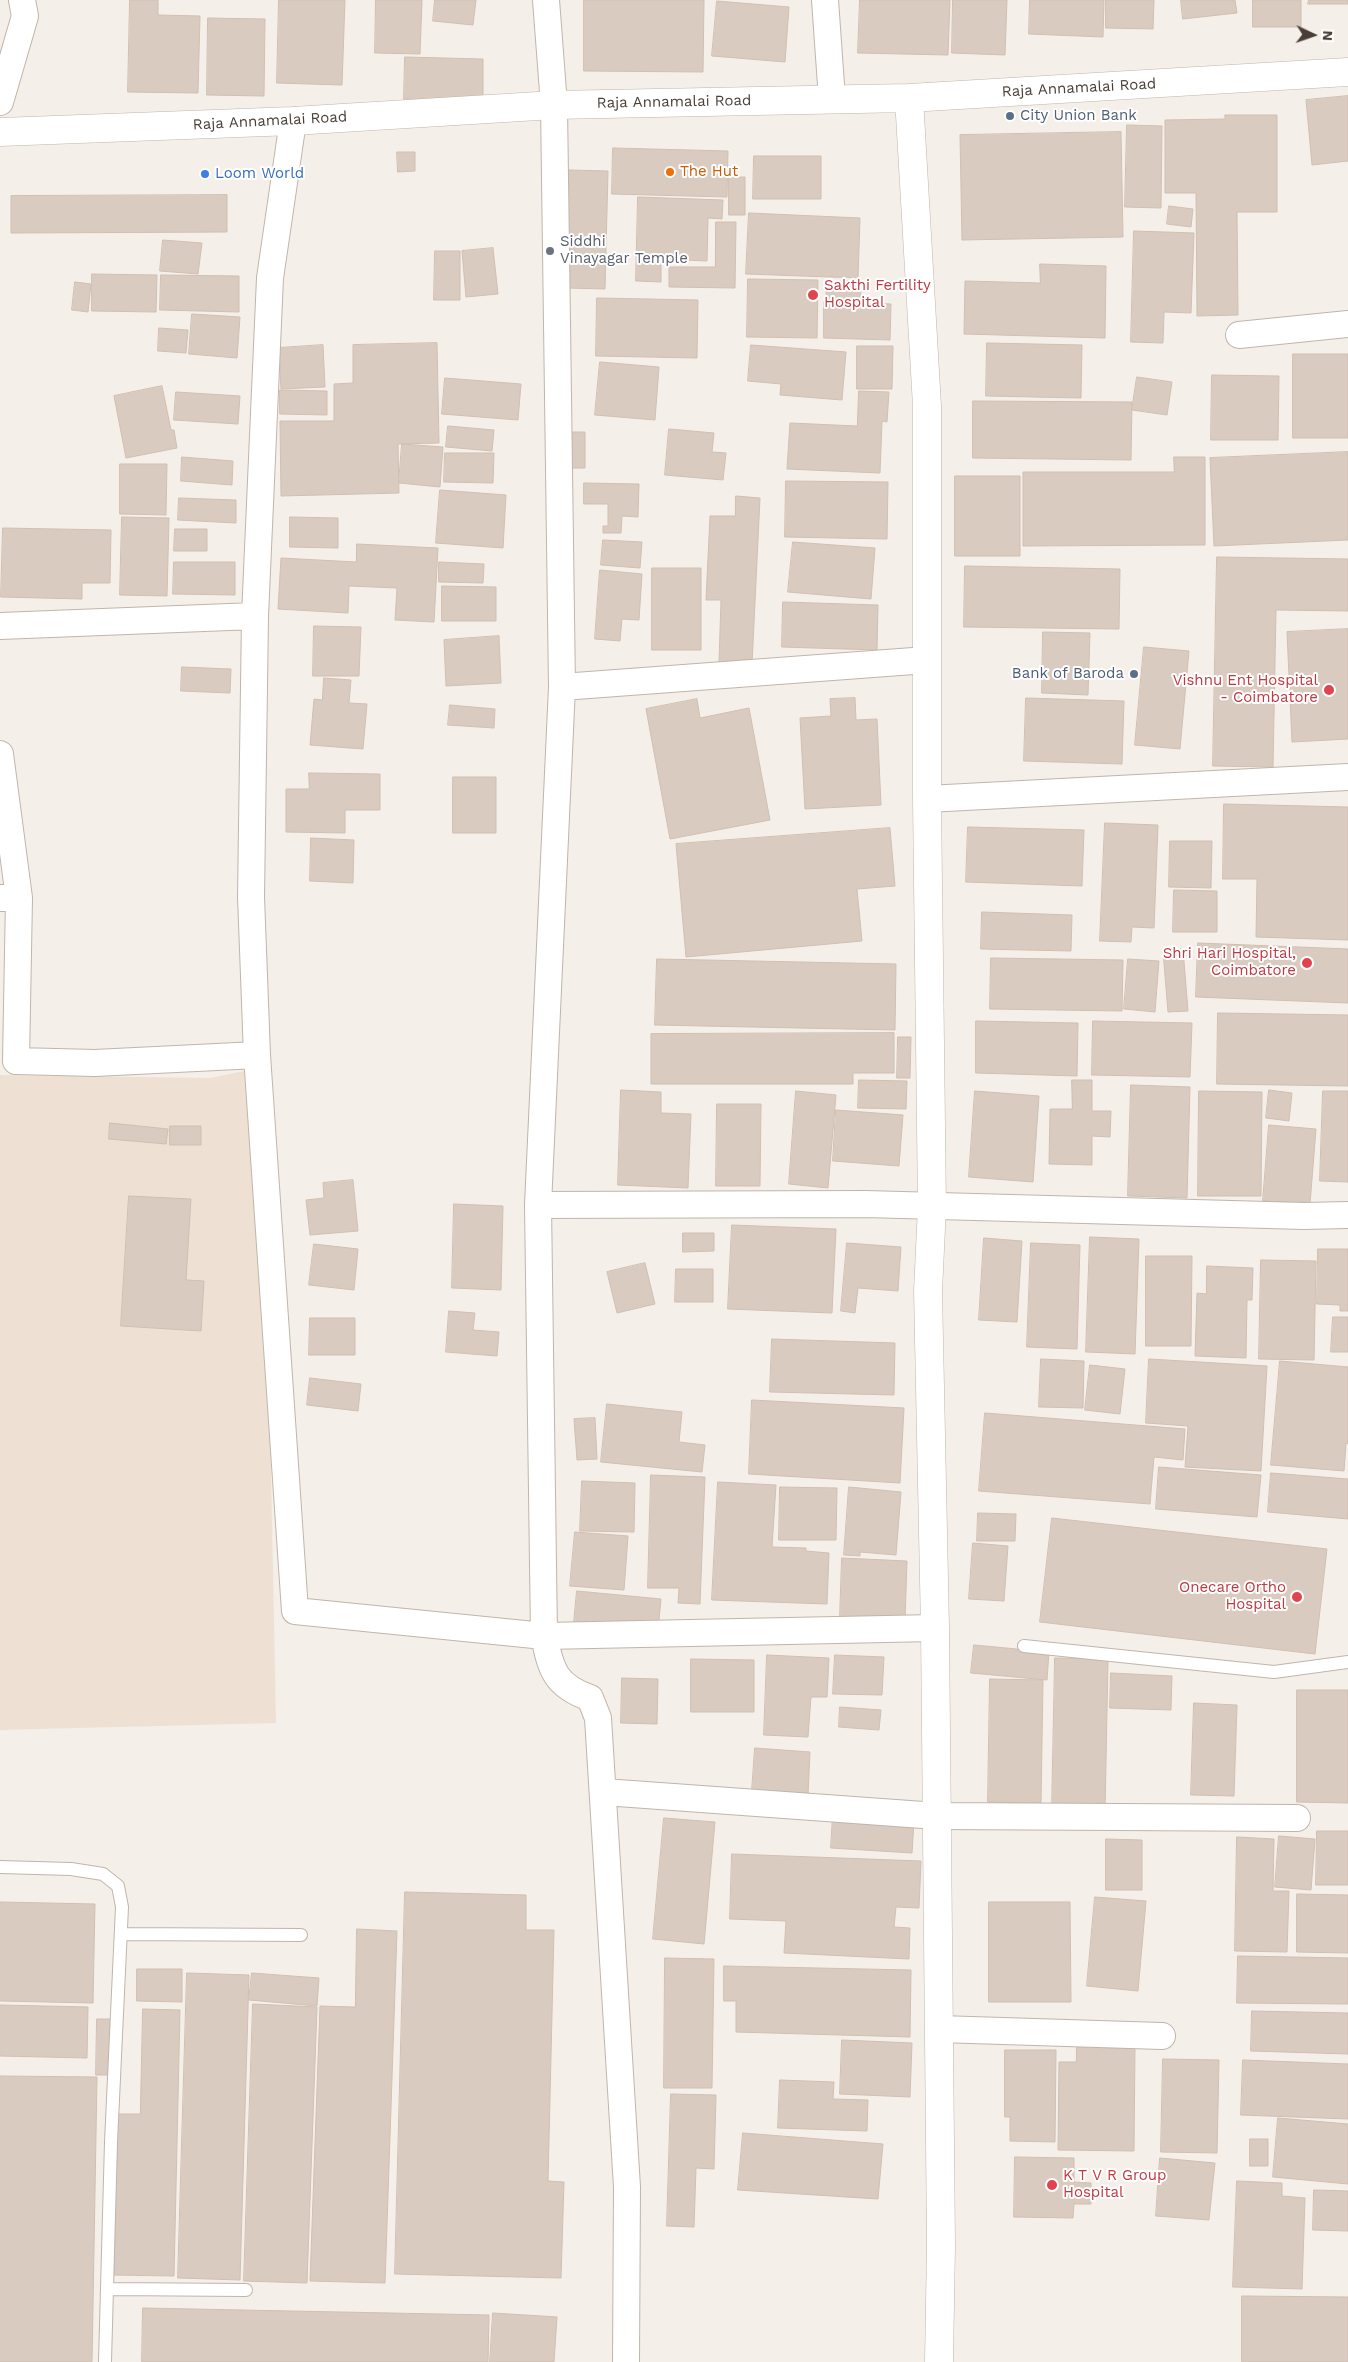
<!DOCTYPE html>
<html>
<head>
<meta charset="utf-8">
<style>
  body { margin:0 }
  #map { position:relative; width:1348px; height:2362px; overflow:hidden; background:#f5efe9; font-family:"Work Sans",sans-serif }
  canvas { display:block }
  .north { position:absolute; left:1288px; top:10px; width:50px; height:50px; -webkit-text-stroke:4px #fff; paint-order:stroke; rotate:93deg; font-size:14px; font-weight:700; line-height:20px; text-align:center; color:#493f37 }
  .north::after { content:''; display:block; margin:auto; width:18px; height:22px; background:#493f37; clip-path:polygon(50% 0,100% 100%,50% 72%,0 100%) }
</style>
</head>
<body>
<div id="map">
<canvas width="1348" height="2362"></canvas>
<div class="north">N</div>
</div>
<script>
const context = document.querySelector('canvas').getContext('2d');
context.lineJoin = 'round';
function fillPath(path, color) { context.fillStyle = color; context.fill(path, 'evenodd'); }
function strokePath(path, color, width, dash) { context.strokeStyle = color; context.lineWidth = width; context.lineCap = dash ? 'butt' : 'round'; context.setLineDash(dash || []); context.stroke(path); }
function label(font, color, halo, rows, align = 'center') {
  context.font = font + ' "Work Sans",sans-serif'; context.lineWidth = 4; context.setLineDash([]); context.textBaseline = 'middle'; context.strokeStyle = halo; context.fillStyle = color; for (const [text, x, y, turn = 0] of rows) {
    context.save(); context.translate(x, y); context.rotate((+turn || 0) * Math.PI / 180); context.textAlign = isNaN(turn) ? turn : align; if (halo) context.strokeText(text, 0, 0); context.fillText(text, 0, 0); context.restore();
  }
}
const education = new Path2D(`
  M263 1067 276 1723 0 1730V1075L211 1078Z`);
const building = new Path2D(`
  M130 0H158V15L200 16 198 93 128 92Z
  M279 0H345L342 85 277 83Z
  M376 0H422L420 54 375 53Z
  M435 0H476L473 25 433 21Z
  M584 0H704L703 72 584 71Z
  M860 0H950L948 55 858 53Z
  M953 0H1007L1005 55 952 53Z
  M1030 0H1104L1103 37 1029 34Z
  M1106 0H1154L1153 29 1106 28Z
  M1181 0H1235L1237 13 1183 19Z
  M1253 0H1301V27H1253Z
  M1309 0H1348V4H1308Z
  M717 1 789 7 785 62 712 56Z
  M208 18 265 19 264 96 207 95Z
  M405 57 483 59V101L404 99Z
  M1348 96V161L1312 165 1306 100Z
  M1225 115H1277V212H1237L1238 315 1197 316 1196 193H1165V120L1225 119Z
  M1127 125 1162 126 1161 208 1125 207Z
  M1121 132 1123 237 962 240 960 135Z
  M613 148 728 151 727 197 612 194Z
  M397 152H415V171L398 172Z
  M754 156H821V199H753Z
  M569 170 608 171 605 289 566 288Z
  M729 177H745V215H729Z
  M227 195V232L11 233V196Z
  M638 197 723 200 722 219 708 218 707 261 661 259V282L636 281Z
  M1169 206 1193 209 1191 227 1167 224Z
  M749 213 860 218 858 278 746 274Z
  M716 222H736L735 288 669 287V267H715Z
  M1134 231 1194 233 1191 313 1164 312 1163 343 1131 342Z
  M163 240 202 243 198 274 160 271Z
  M493 248 498 294 466 297 462 251Z
  M435 251H460V300H434Z
  M1040 264 1106 266 1105 338 964 334 965 281 1040 283Z
  M92 274 157 275 156 312 92 311Z
  M161 275 239 276V312L160 310Z
  M748 279 818 280 817 338 747 337Z
  M860 280 861 297 827 300 825 283Z
  M75 282 91 284 88 312 72 310Z
  M597 298 698 300 697 358 596 356Z
  M824 302 891 304 890 340 824 338Z
  M192 314 240 317 237 358 189 354Z
  M159 328 188 330 186 353 158 351Z
  M437 343 439 443 398 444 399 493 281 496 280 421H334V384L353 383V345Z
  M987 343 1082 345 1081 398 986 396Z
  M323 345 325 387 281 389 279 348Z
  M751 345 846 352 842 400 780 395 781 384 748 381Z
  M857 346H893L892 389H857Z
  M1293 354H1348V438H1293Z
  M600 362 659 367 655 420 595 415Z
  M1212 375 1279 376 1278 440H1211Z
  M1137 377 1172 382 1167 415 1132 410Z
  M445 378 521 384 518 420 442 414Z
  M162 386 171 430H174L177 448 126 458 114 396Z
  M280 390 327 391V415L280 414Z
  M859 391 889 392 887 422 882 421 880 473 787 469 790 423 857 426Z
  M176 392 240 396 238 424 174 420Z
  M973 401 1132 402 1131 460 973 458Z
  M448 426 494 430 492 451 446 447Z
  M669 429 714 433 712 452 726 453 723 480 665 475Z
  M572 432H585V468H572Z
  M402 444 443 447 440 487 399 483Z
  M1348 452V540L1214 546 1210 458Z
  M445 453H494L493 483 444 482Z
  M182 457 233 461 232 485 181 481Z
  M1174 457H1205V545L1023 546V472H1174Z
  M120 464H167L166 515 120 514Z
  M955 476H1020V556H955Z
  M786 481 888 482 887 539 785 537Z
  M584 483 639 484 638 517 622 516 621 533H603V526H608V504H584Z
  M440 490 506 495 503 548 436 543Z
  M736 496 760 498 752 664 719 663 721 600H706L710 516H735Z
  M179 498 236 500V523L178 520Z
  M122 517 169 518 167 596 120 595Z
  M290 517 338 518V548L290 547Z
  M3 528 111 530 110 583H82V599L1 597Z
  M175 529H207V551H174Z
  M603 540 642 542 640 568 601 565Z
  M793 542 875 548 871 599 788 592Z
  M357 544 438 548 434 622 395 620 397 588 349 586 348 613 278 609 281 558 356 562Z
  M1217 557 1348 559V611L1276 610 1273 767 1213 766Z
  M174 562H235V595L173 594Z
  M439 562 484 564 483 583 439 582Z
  M965 566 1120 569 1119 629 964 627Z
  M652 568H701V650H652Z
  M600 570 642 574 639 620 622 619 620 641 595 639Z
  M442 586 496 587V621H442Z
  M783 602 878 605 877 650 782 647Z
  M314 626 361 627 359 676H313Z
  M1348 629V739L1292 742 1287 632Z
  M1043 632 1090 633 1088 695 1042 693Z
  M499 636 501 683 446 686 444 640Z
  M1144 647 1189 651 1180 749 1135 745Z
  M182 667 231 669 230 693 181 691Z
  M324 678 351 680 349 703 367 704 363 749 310 745 314 699 322 700Z
  M855 698 856 720 877 719 881 805 805 809 800 718 831 716 830 699Z
  M1026 698 1124 701 1122 764 1024 761Z
  M697 699 700 718 749 708 770 820 670 839 646 709Z
  M450 705 495 709 494 728 448 725Z
  M309 773 380 774V810H345V833L286 832V789H309Z
  M453 777H496V833H453Z
  M1224 804 1348 807V940L1256 937 1257 879H1223Z
  M1105 823 1158 825 1154 928 1132 927 1131 942 1100 941Z
  M968 827 1084 830 1082 886 966 882Z
  M890 828 895 886 857 889 862 941 686 957 676 844Z
  M311 838 354 840 353 883 310 881Z
  M1170 841H1212L1211 888 1169 887Z
  M1174 890 1217 891V932H1173Z
  M982 912 1072 915 1071 951 981 949Z
  M1198 943 1348 949V1003L1196 997Z
  M1183 949 1188 1011 1168 1012 1163 951Z
  M991 958 1123 960 1122 1011 990 1009Z
  M657 959 896 964 895 1030 655 1025Z
  M1128 959 1159 961 1155 1012 1124 1009Z
  M1218 1013 1348 1015V1086L1217 1084Z
  M976 1021 1078 1023 1077 1076 976 1073Z
  M1093 1021 1192 1023 1190 1077 1092 1075Z
  M894 1033V1073H853V1084H651V1034Z
  M898 1037H911L910 1078H897Z
  M859 1080 907 1081 906 1109 858 1108Z
  M1072 1080H1092V1111H1111L1110 1137 1092 1136V1165L1049 1164 1050 1109H1072Z
  M1131 1085 1190 1087 1187 1198 1128 1196Z
  M621 1090 661 1092V1113L691 1114 688 1188 618 1185Z
  M1269 1090 1292 1093 1289 1121 1266 1118Z
  M796 1091 836 1095 828 1188 789 1184Z
  M975 1091 1039 1096 1033 1182 969 1177Z
  M1199 1091 1262 1092 1261 1196H1198Z
  M1323 1091H1348V1182L1320 1181Z
  M717 1104H761L760 1186H716Z
  M836 1110 903 1115 899 1166 833 1161Z
  M110 1123 168 1129 166 1144 109 1139Z
  M1269 1125 1316 1129 1310 1204 1263 1201Z
  M170 1126H201V1145H170Z
  M353 1180 358 1231 310 1235 306 1200 324 1198 323 1183Z
  M129 1196 191 1199 186 1280 204 1281 201 1331 121 1326Z
  M454 1204 503 1206 501 1290 452 1288Z
  M732 1225 836 1229 832 1313 728 1309Z
  M683 1233H714V1251L683 1252Z
  M1090 1237 1139 1239 1135 1354 1086 1352Z
  M984 1238 1022 1241 1017 1322 979 1320Z
  M847 1243 901 1247 898 1291 858 1288 855 1313 841 1311Z
  M1031 1243 1080 1245 1077 1349 1027 1347Z
  M314 1244 358 1249 354 1290 309 1285Z
  M1318 1249H1348V1311H1340V1305L1317 1304Z
  M1146 1256H1192L1191 1346H1146Z
  M1261 1260 1316 1261 1314 1360 1259 1359Z
  M645 1263 655 1304 617 1313 607 1272Z
  M1207 1266 1253 1268 1252 1300H1247L1246 1358 1195 1356 1197 1293 1206 1294Z
  M676 1269H713V1302H675Z
  M449 1311 475 1313 473 1330 499 1332 497 1356 446 1352Z
  M1333 1317H1348V1352H1331Z
  M310 1318H355V1355H309Z
  M772 1339 895 1343 894 1395 770 1392Z
  M1041 1359 1084 1361 1083 1408 1039 1407Z
  M1149 1359 1267 1366 1261 1471 1185 1467 1188 1426 1146 1423Z
  M1280 1361 1348 1367V1444L1346 1443 1344 1471 1271 1465Z
  M1090 1365 1125 1369 1120 1414 1085 1410Z
  M310 1378 361 1384 358 1411 307 1405Z
  M752 1400 904 1408 900 1483 749 1474Z
  M607 1404 682 1412 679 1442 705 1445 702 1472 601 1462Z
  M985 1413 1185 1429 1183 1460 1154 1457 1150 1504 979 1491Z
  M595 1418 597 1459 577 1460 574 1419Z
  M1159 1467 1261 1475 1257 1517 1156 1509Z
  M1271 1473 1348 1479V1519L1268 1512Z
  M651 1475 705 1477 700 1604 678 1603 679 1588H648Z
  M582 1481 635 1483 634 1532 580 1531Z
  M718 1482 776 1485 772 1547 806 1548V1551L829 1553 827 1604 712 1600Z
  M780 1487 837 1488 836 1540H779Z
  M849 1487 901 1492 896 1555 860 1552V1556L844 1555Z
  M978 1513 1016 1514 1015 1541H977Z
  M1052 1518 1327 1549 1315 1654 1040 1622Z
  M575 1532 628 1536 624 1590 570 1586Z
  M973 1543 1008 1546 1004 1601 969 1599Z
  M842 1558 907 1561 905 1621 840 1618Z
  M577 1591 661 1599 658 1630 574 1623Z
  M974 1645 1049 1652 1047 1680 971 1673Z
  M767 1655 829 1658 827 1697H811L808 1737 764 1735Z
  M835 1655 884 1657 882 1695 833 1694Z
  M1055 1658 1108 1659 1105 1811 1052 1810Z
  M691 1659 754 1660V1712H691Z
  M1111 1673 1172 1676 1171 1710 1110 1708Z
  M622 1678 658 1679 657 1724 621 1723Z
  M990 1679 1043 1680 1041 1803 988 1802Z
  M1297 1690H1348V1803L1297 1802Z
  M1194 1703 1237 1705 1234 1796 1191 1795Z
  M840 1707 881 1710 879 1730 839 1727Z
  M755 1748 810 1752 808 1795 752 1791Z
  M833 1815 914 1821 912 1853 831 1848Z
  M664 1818 715 1822 704 1944 653 1939Z
  M1317 1831H1348V1885H1316Z
  M1279 1836 1315 1839 1311 1890 1275 1887Z
  M1237 1837 1274 1839 1273 1891H1289L1287 1952 1235 1951Z
  M1106 1839 1142 1840V1890H1106Z
  M732 1854 921 1861 919 1908 896 1907 894 1927 910 1928 909 1959 784 1953 786 1921 730 1919Z
  M405 1892 526 1895V1930H554L548 2181 564 2182 561 2278 395 2274Z
  M1297 1894 1348 1895V1953L1297 1952Z
  M1095 1897 1146 1901 1138 1991 1087 1986Z
  M0 1902 95 1904 93 2003 0 2001Z
  M989 1902H1070L1071 2002H989Z
  M357 1929 397 1931 385 2283 310 2281 320 2006 355 2007Z
  M1238 1956 1348 1958V2004L1237 2003Z
  M665 1958 714 1959 712 2088H664Z
  M724 1966 911 1970 910 2037 736 2032V2001H724Z
  M137 1969H182V2002L137 2001Z
  M187 1973 249 1975 240 2280 178 2278Z
  M252 1973 319 1978 317 2006 249 2000Z
  M253 2004 317 2007 307 2283 244 2281Z
  M0 2005 88 2007 87 2058 0 2056Z
  M143 2009 180 2010 174 2276 112 2275 116 2114H140Z
  M1252 2011 1348 2013V2054L1251 2051Z
  M97 2019H113L112 2075H96Z
  M842 2040 912 2043 910 2097 840 2094Z
  M1077 2044 1135 2045 1134 2151 1058 2150 1059 2062H1076Z
  M1005 2050H1056L1055 2142 1010 2141V2117H1005Z
  M1163 2059 1219 2060 1217 2153 1161 2152Z
  M1243 2060 1348 2064V2119L1241 2115Z
  M0 2076 97 2077 92 2362H0Z
  M780 2080 834 2082 833 2099 868 2100 867 2131 778 2128Z
  M671 2094 716 2095 714 2169 696 2168 694 2227 667 2226Z
  M1278 2118 1348 2124V2184L1273 2177Z
  M743 2133 883 2144 878 2199 738 2190Z
  M1250 2139H1268V2166H1250Z
  M1015 2157 1074 2158V2182L1091 2183V2204H1074L1073 2218 1014 2217Z
  M1160 2158 1215 2163 1209 2220 1156 2216Z
  M1237 2181 1282 2183V2196L1305 2198 1302 2289 1233 2287Z
  M1314 2190 1348 2191V2231L1313 2230Z
  M1242 2296 1348 2297V2362H1242Z
  M143 2308 489 2315 488 2362H142Z
  M493 2313 557 2317 554 2362H490Z`);
const service = new Path2D(`
  M1024 1646 1274 1672 1348 1662
  M0 1867 71 1869 103 1874 118 1886 122 1907 111 2142 105 2362
  M122 1934 301 1935
  M107 2289 246 2290`);
const minor = new Path2D(`
  M546 0 554 105 562 687 538 1205 544 1636C551 1671 556 1686 590 1698L598 1718 627 2187 626 2362
  M825 0 832 99
  M0 102 25 16 22 0
  M293 121 270 278 255 616 251 897 257 1055 295 1611 544 1636 935 1628
  M1239 335 1348 324
  M0 626 255 616
  M562 687 927 660
  M0 754 19 898H0
  M927 799 1348 777
  M19 898 16 1061 95 1063 257 1055
  M538 1205 865 1204 1304 1216 1348 1215
  M604 1792 937 1816 1297 1818
  M939 2029 1162 2036`);
const tertiary = new Path2D(`
  M909 98 927 406V799L932 1207 928 1291 935 1628 941 2246 939 2362
  M0 132 293 121 554 105 909 98 1348 72`);
const markers = [
  [1010,116,5,"#5c6f8a"],
  [670,172,5,"#e8710a"],
  [205,174,5,"#3f7fe0"],
  [550,251,5,"#6b7280"],
  [813,295,6,"#e0444e"],
  [1134,674,5,"#5c6f8a"],
  [1329,690,6,"#e0444e"],
  [1307,963,6,"#e0444e"],
  [1297,1597,6,"#e0444e"],
  [1052,2185,6,"#e0444e"]
];
const streetNames = [
  ["Raja Annamalai Road",1079,88,-3],
  ["Raja Annamalai Road",674,102,-1],
  ["Raja Annamalai Road",270,121,-3]
];
const serviceNames = [
  ["City Union Bank",1020,116],
  ["Bank of Baroda",1124,674,"right"]
];
const foodNames = [
  ["The Hut",680,172]
];
const shopNames = [
  ["Loom World",215,174]
];
const worshipNames = [
  ["Siddhi",560,242],
  ["Vinayagar Temple",560,259]
];
const healthNames = [
  ["Sakthi Fertility",824,286,"left"],
  ["Hospital",824,303,"left"],
  ["Vishnu Ent Hospital",1318,681],
  ["- Coimbatore",1318,698],
  ["Shri Hari Hospital,",1296,954],
  ["Coimbatore",1296,971],
  ["Onecare Ortho",1286,1588],
  ["Hospital",1286,1605],
  ["K T V R Group",1063,2176,"left"],
  ["Hospital",1063,2193,"left"]
];
fillPath(education, '#eee1d3');
fillPath(building, '#dacbc1');
strokePath(building, '#d1bfb1', 1);
strokePath(service, '#c0b5ab', 14);
strokePath(minor, '#c0b5ab', 28);
strokePath(tertiary, '#c0b5ab', 29);
strokePath(service, '#fff', 12);
strokePath(minor, '#fff', 26);
strokePath(tertiary, '#fff', 28);
for (const [x, y, r, color] of markers) { const dot = new Path2D(); dot.arc(x, y, r, 0, 2 * Math.PI); context.fillStyle = color; context.fill(dot); strokePath(dot, '#fff', 2); }
label('15px', '#493f37', '#fff', streetNames);
label('15px', '#4e5e75', '#fff', serviceNames, 'left');
label('15px', '#c56008', '#fff', foodNames, 'left');
label('15px', '#366cbe', '#fff', shopNames, 'left');
label('15px', '#5b616d', '#fff', worshipNames, 'left');
label('15px', '#be3a42', '#fff', healthNames, 'right');
</script>
</body>
</html>
